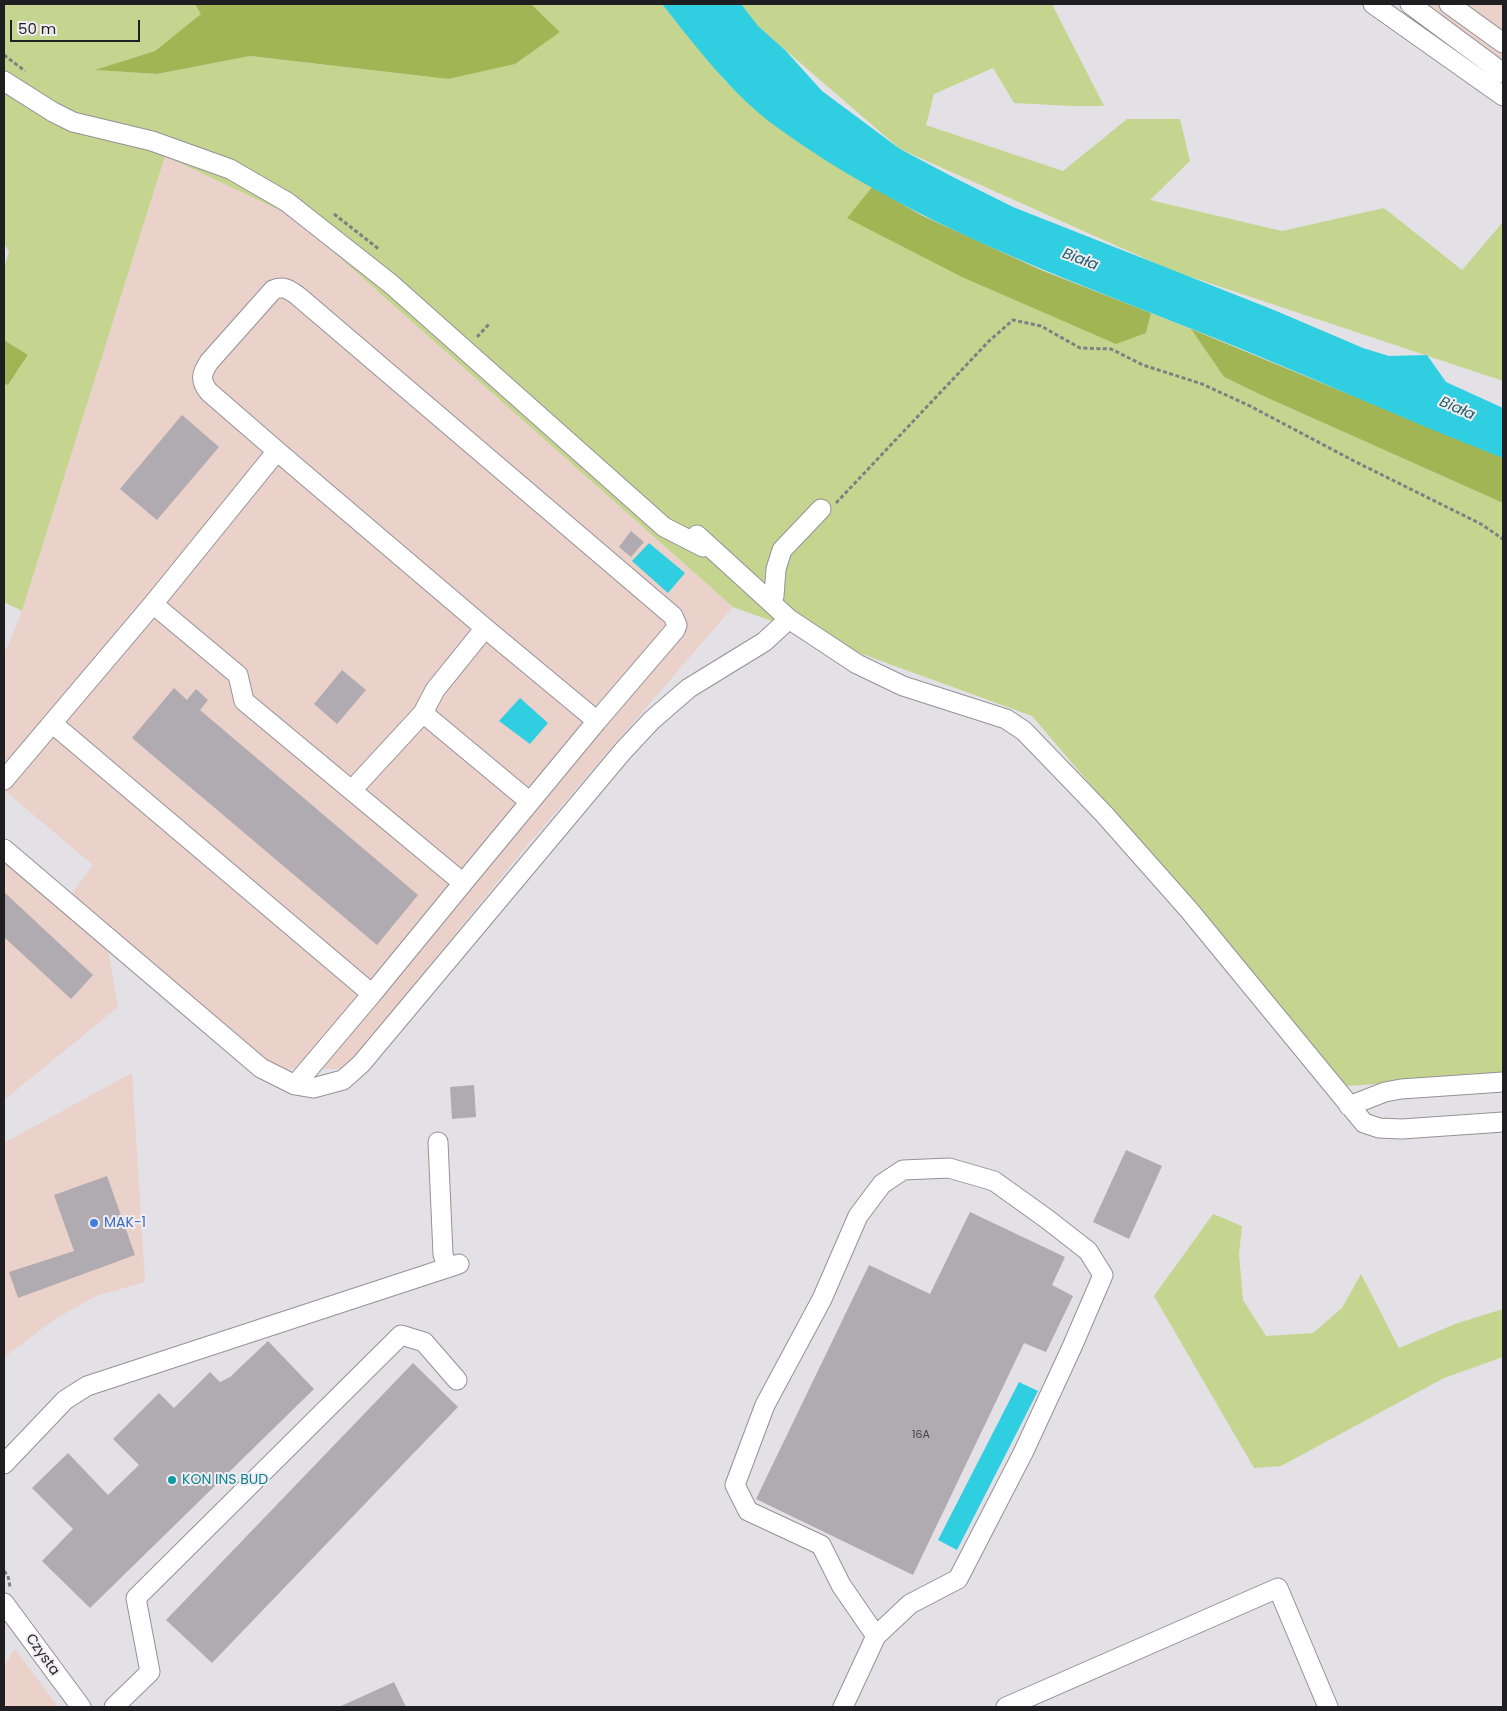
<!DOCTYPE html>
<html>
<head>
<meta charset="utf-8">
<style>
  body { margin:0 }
  #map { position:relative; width:1507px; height:1711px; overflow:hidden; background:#e3e0e6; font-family:Poppins,sans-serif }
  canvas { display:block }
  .frame { position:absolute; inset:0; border:5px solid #1f1e20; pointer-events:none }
  .scale { position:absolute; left:10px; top:20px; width:130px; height:22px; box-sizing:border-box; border:2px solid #1f1e20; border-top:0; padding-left:6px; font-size:15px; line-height:18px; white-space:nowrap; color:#1f1e20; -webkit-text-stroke:4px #f0edf3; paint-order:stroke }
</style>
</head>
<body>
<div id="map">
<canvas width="1507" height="1711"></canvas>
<div class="frame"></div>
<div class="scale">50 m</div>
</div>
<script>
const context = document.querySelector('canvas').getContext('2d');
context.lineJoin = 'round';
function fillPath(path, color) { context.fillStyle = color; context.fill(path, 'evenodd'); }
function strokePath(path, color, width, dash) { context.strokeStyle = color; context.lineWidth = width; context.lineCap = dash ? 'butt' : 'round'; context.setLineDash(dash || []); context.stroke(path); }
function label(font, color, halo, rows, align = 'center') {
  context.font = font + ' Poppins,sans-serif'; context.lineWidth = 4; context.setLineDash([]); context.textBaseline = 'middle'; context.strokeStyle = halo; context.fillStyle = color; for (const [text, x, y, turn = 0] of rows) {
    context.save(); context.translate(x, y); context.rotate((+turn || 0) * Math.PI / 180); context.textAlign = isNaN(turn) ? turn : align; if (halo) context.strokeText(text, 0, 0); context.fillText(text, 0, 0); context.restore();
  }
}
const industrial = new Path2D(`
  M1419 4H1503V64Z
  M165 156 294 217 733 607 524 849 346 1069H273L71 895 93 865 4 790V655L22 611Z
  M4 857 107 945 118 1007 4 1100Z
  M132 1073 145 1282 96 1296 55 1319 4 1357V1143Z
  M15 1649 58 1707H4V1666Z`);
const green = new Path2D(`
  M4 4H195L202 14 155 51 97 70 157 74 249 56 448 79 560 32 531 4H662L725 81 777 127 872 187 848 218 1146 333 1151 313 1191 329 1224 377 1261 395 1503 503V1076L1347 1086 1032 716 733 607 294 217 165 156 22 611 4 602V384L8 385 28 356 4 340V267L9 252 4 243Z
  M732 4H1054L1053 6 1104 106H1072L1014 103 993 68 934 94 926 125 1063 171 1127 119H1180L1190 161 1150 200 1282 231 1384 208 1462 270 1503 222V381L1173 271 900 149Z
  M1213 1214 1242 1226 1239 1254 1243 1300 1266 1336 1313 1333 1342 1308 1361 1274 1399 1348 1455 1324 1503 1309V1357L1444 1378 1281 1466 1254 1468 1154 1296Z`);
const forest = new Path2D(`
  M195 4H531L560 32 515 64 448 79 250 56 157 74 95 70 155 51 201 14Z
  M872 187 923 216 1041 270 1151 313 1146 333 1116 344 962 277 847 218Z
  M1191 329 1503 458V503L1261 395 1224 377Z
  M4 340 28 355 8 385 4 384Z`);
const water = new Path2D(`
  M662 4H741L758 26 785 50 822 91 900 149 951 176 1013 207 1274 310 1363 348 1389 356 1427 355 1446 382 1503 408V458C1402 419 1303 373 1202 333 1056 275 906 221 778 128 732 95 697 48 662 4Z
  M649 543 685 573 668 593 632 561Z
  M520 698 548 723 530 744 499 721Z
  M1019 1382 1038 1391 957 1550 938 1540Z`);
const building = new Path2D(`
  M182 415 219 447 157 520 120 489Z
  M631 531 644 542 631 557 619 547Z
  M342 670 366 690 337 724 314 704Z
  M174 688 187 700 196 689 208 700 200 710 418 895 377 945 132 738Z
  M4 892 93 975 71 999 4 937Z
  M474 1085 476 1117 452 1119 450 1087Z
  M1126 1150 1162 1166 1129 1239 1093 1222Z
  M107 1176 135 1255 18 1298 9 1272 74 1251 54 1195Z
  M970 1212 1065 1257 1052 1285 1073 1296 1046 1352 1024 1343 913 1575 756 1499 869 1265 930 1294Z
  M268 1341 314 1389 90 1608 42 1561 73 1529 32 1488 68 1453 108 1495 139 1465 113 1439 159 1393 174 1408 210 1372 220 1382 230 1377Z
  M413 1363 458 1407 212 1663 166 1620Z
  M394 1682 406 1707H339Z`);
const path = new Path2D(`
  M4 55 25 71
  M334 214 380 250
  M477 337 490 323
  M836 503 989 341 1013 320 1041 326 1080 348 1111 349 1143 365 1202 384 1250 406 1354 461 1481 524 1503 539
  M4 1571 8 1576 10 1587`);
const minor = new Path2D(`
  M1373 4 1503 96
  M1410 4 1503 73
  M1449 4 1503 43
  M4 81 53 112 73 122 152 141 230 169 287 202 391 284 664 527 703 547 706 543
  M277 451 209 392C200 381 201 374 209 362L273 290C283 285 290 290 298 296L673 616 677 625 675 630 597 721
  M697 535 789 619
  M772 603 774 596 776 569 782 550 821 509
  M423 713 435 690 485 628
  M52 723 372 994 463 883 244 701 238 675 153 604
  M4 780 153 604 277 451 485 628 597 721 463 883
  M352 790 423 713 530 802
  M4 849 261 1068 295 1085 313 1088 343 1080 361 1064 623 751 652 720 689 688 764 642 789 619 857 664 903 686 1006 719 1024 731 1104 814 1189 910 1364 1123 1379 1128 1402 1129 1503 1122
  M295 1085 372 994
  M1349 1106 1385 1092 1401 1089 1503 1082
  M438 1142 443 1254 447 1268
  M4 1464 65 1400 87 1386 459 1264
  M4 1603 81 1707
  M114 1707 150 1672 136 1598 401 1335 424 1342 457 1380
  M843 1707 876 1636 910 1604 958 1579 1023 1453 1072 1347 1103 1275 1088 1251 1047 1219 994 1181 949 1168 903 1170 882 1184 858 1216 822 1299 765 1405 735 1485 748 1511 821 1545 841 1585 876 1636
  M1006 1707 1278 1588 1328 1707`);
const markers = [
  [94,1223,5,"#3f7fe0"],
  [172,1480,5,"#0f9aa8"]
];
const numberNames = [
  ["16A",921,1435]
];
const shopNames = [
  ["MAK-1",104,1223]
];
const cultureNames = [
  ["KON INS BUD",182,1480]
];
const streetNames = [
  ["Czysta",42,1655,54]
];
const waterNames = [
  ["Biała",1080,260,21],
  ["Biała",1457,409,24]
];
fillPath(industrial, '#ead1ca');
fillPath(green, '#c5d58f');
fillPath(forest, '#a2b554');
fillPath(water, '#2fcfe1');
fillPath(building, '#afabb1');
strokePath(minor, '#959197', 21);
strokePath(path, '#817f83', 3, [4, 2.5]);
strokePath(minor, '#fff', 19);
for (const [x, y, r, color] of markers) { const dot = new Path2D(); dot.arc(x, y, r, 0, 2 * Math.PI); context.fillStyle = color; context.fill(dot); strokePath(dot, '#f0edf3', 2); }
label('11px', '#434144', null, numberNames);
label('14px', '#366cbe', '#f0edf3', shopNames, 'left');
label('14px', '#0d838f', '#f0edf3', cultureNames, 'left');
label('14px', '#1f1e20', '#f0edf3', streetNames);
label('italic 15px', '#225f66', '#f0edf3', waterNames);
</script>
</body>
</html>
